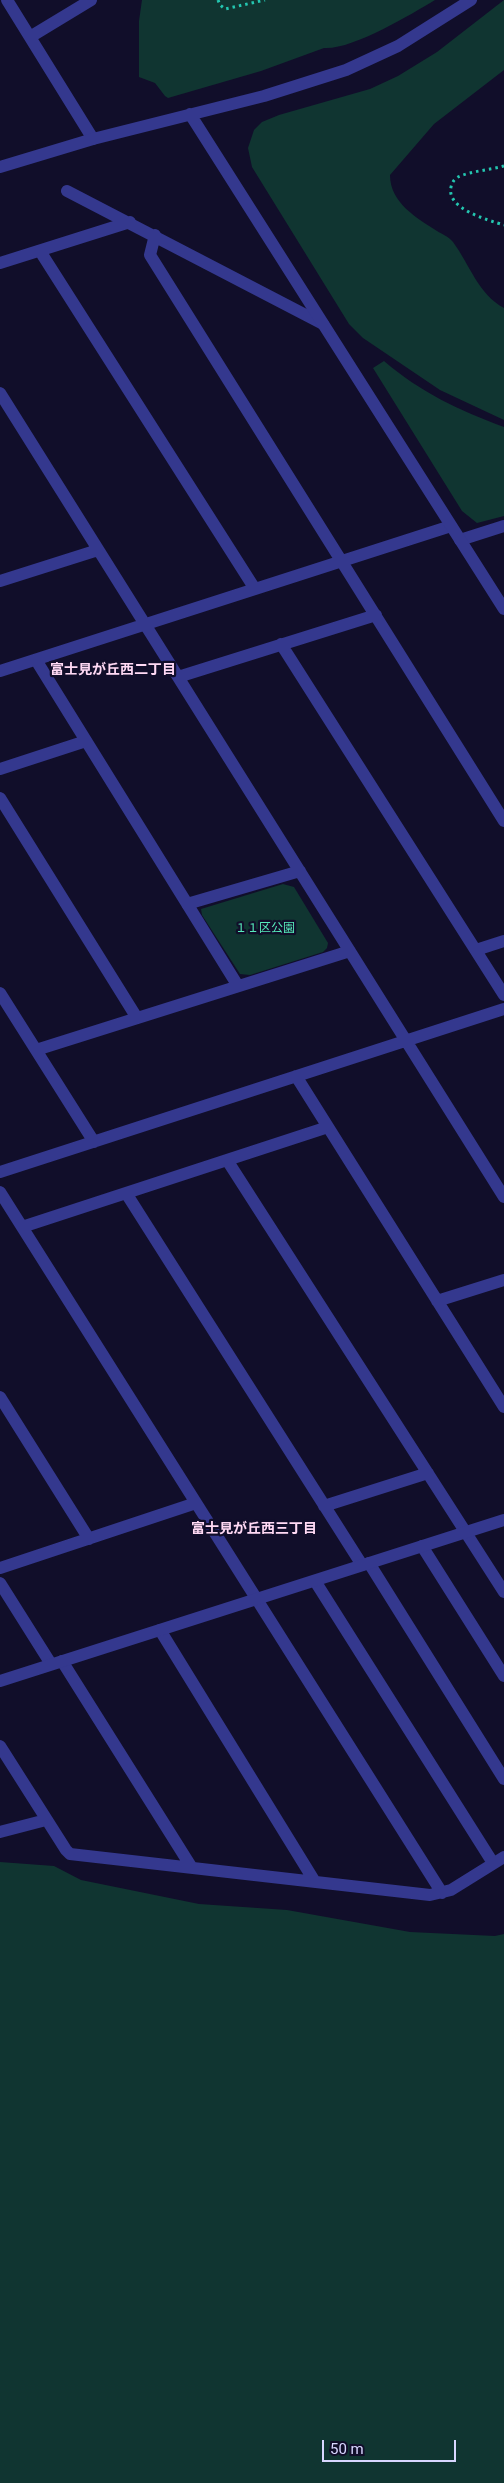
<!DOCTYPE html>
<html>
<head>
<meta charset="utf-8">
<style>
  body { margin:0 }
  #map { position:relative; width:504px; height:2483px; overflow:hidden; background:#110e2a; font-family:Roboto,sans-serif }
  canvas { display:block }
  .scale { position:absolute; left:322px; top:2440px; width:134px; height:22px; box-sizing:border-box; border:2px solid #d9d7ff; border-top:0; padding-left:6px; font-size:15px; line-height:18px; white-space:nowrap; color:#d9d7ff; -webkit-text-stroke:4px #110e2a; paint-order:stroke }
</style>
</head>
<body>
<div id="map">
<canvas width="504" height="2483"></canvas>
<div class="scale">50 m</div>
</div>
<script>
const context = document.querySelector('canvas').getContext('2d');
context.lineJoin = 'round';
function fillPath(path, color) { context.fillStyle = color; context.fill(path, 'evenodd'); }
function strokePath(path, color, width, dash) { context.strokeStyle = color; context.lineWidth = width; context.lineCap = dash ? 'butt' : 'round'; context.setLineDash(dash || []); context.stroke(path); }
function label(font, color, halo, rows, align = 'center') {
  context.font = font + ' Roboto,"Noto Sans JP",sans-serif'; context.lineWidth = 4.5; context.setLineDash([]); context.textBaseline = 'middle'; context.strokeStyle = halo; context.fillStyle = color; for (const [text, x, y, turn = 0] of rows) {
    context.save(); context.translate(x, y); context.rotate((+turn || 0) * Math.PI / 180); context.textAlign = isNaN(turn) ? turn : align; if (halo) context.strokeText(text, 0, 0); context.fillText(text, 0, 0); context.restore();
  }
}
const green = new Path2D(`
  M142 0H435C410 15 352 50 324 48L261 71 168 98 165 96 155 83 139 77V21Z
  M504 0V70L434 124 390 175C390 203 417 218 437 231 442 234 449 237 453 242 470 265 478 294 504 308V420L440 390 363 338 349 324 252 167 248 148 254 130 262 122 279 115 370 89 398 76 437 52Z
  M384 361C420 392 460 411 504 427V516L477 523 462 511 373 368Z
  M283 884 294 887 328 943 327 948 323 952 250 975 240 974 202 915 201 909Z
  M0 1862 54 1866 81 1880 199 1904 287 1910 410 1932 495 1936 504 1934V2483H0Z`);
const path = new Path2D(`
  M218 0 220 5 225 9 265 0
  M504 166C490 170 471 171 458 177 454 179 452 183 451 187 446 209 488 220 504 225`);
const minor = new Path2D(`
  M7 0 93 139
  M30 37 91 0
  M67 191 323 324
  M155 235 150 255 504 821
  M40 251 255 589
  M0 263 130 222
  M0 393 504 1197
  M460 540 504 526
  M0 581 98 550
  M281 644 504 995
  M36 660 238 986
  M0 671 451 526
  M178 677 376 615
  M0 769 86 741
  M0 798 137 1018
  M187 904 300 871
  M476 950 504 941
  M0 993 94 1142
  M36 1050 350 951
  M296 1076 504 1407
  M227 1160 504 1592
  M0 1172 504 1009
  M0 1192 442 1893
  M126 1193 362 1565
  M22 1227 328 1127
  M437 1301 504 1280
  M0 1397 89 1539
  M324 1506 428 1473
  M422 1546 504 1676
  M369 1563 504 1779
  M0 1568 196 1503
  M315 1581 493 1863
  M0 1583 51 1664
  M160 1630 315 1882
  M62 1661 192 1868
  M0 1746 66 1850 70 1854 430 1895 451 1890 504 1857
  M0 1832 46 1820`);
const tertiary = new Path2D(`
  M190 114 504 609
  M0 167 93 139 264 96 346 70 398 46 471 0
  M0 1681 504 1520`);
const parkNames = [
  ["１１区公園",265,929]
];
const neighbourhoodNames = [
  ["富士見が丘西二丁目",113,670],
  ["富士見が丘西三丁目",254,1529]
];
fillPath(green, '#103531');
strokePath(path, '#24c6b0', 3, [2.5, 4]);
strokePath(minor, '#34388e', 12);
strokePath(tertiary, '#34388e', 12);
label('12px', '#57ebbb', '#110e2a', parkNames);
label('bold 14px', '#ffd9f4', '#110e2a', neighbourhoodNames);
</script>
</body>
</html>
